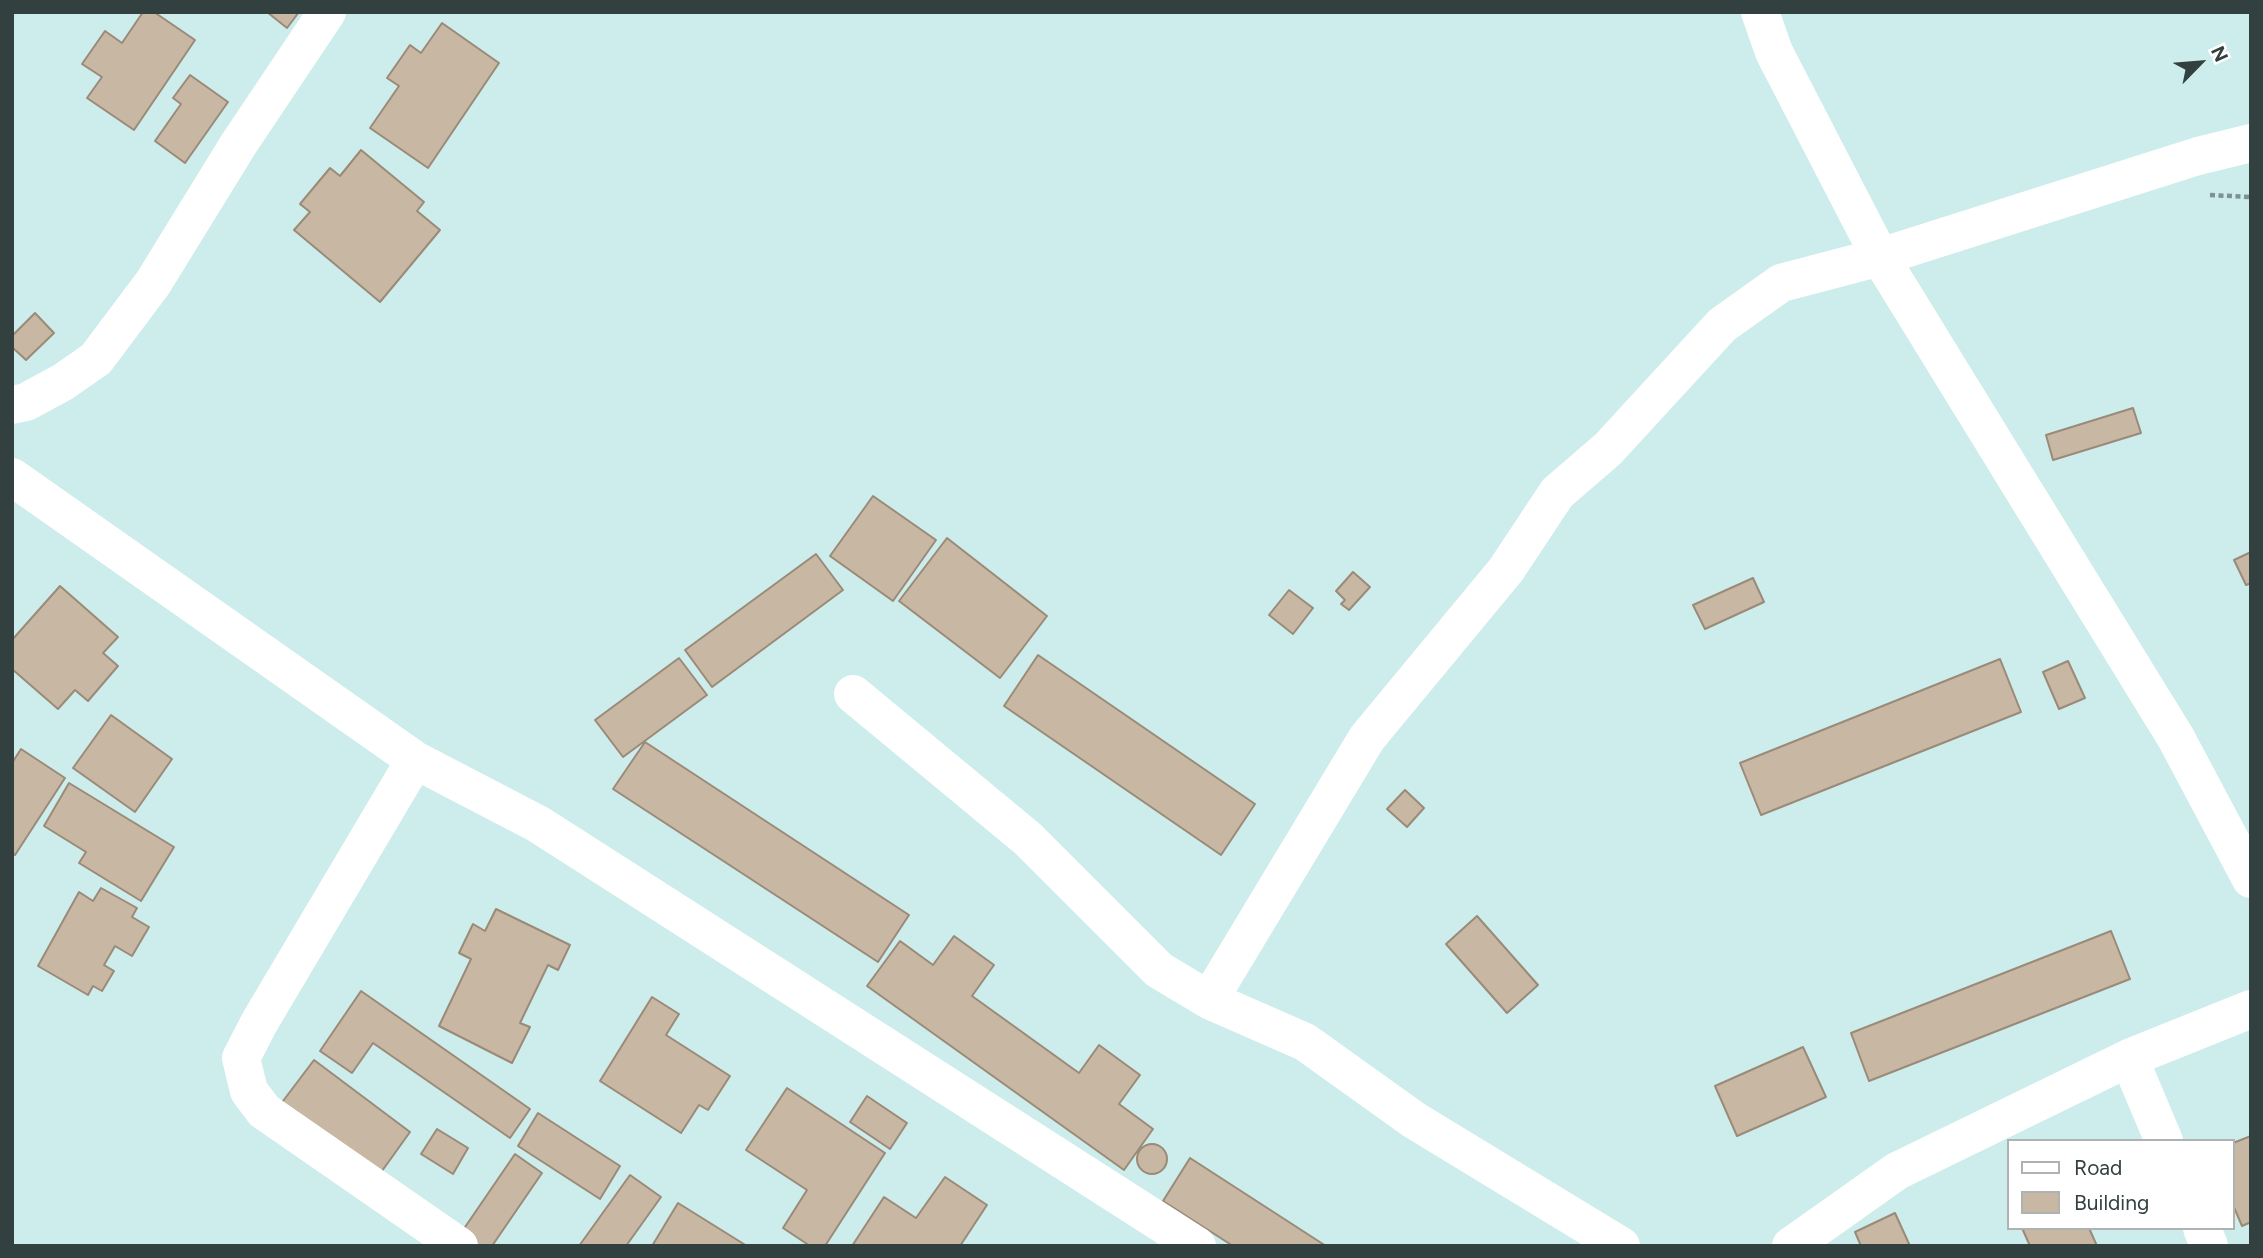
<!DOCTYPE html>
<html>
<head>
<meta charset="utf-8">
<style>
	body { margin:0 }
	#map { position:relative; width:2263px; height:1258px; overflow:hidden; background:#cdecec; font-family:Figtree,sans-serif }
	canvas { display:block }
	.frame { position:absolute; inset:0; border:14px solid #334040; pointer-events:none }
	.legend { position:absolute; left:2007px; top:1139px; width:228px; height:91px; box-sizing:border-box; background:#fff; border:2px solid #adb3b3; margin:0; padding:9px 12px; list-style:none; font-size:21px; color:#334040 }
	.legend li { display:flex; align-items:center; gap:14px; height:35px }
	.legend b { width:35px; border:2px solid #adb3b3 }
	.north { position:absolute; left:2165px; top:28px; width:70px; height:70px; -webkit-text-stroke:5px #fff; paint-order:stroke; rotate:65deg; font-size:19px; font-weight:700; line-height:28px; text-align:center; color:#334040 }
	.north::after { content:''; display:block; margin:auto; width:24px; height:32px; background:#334040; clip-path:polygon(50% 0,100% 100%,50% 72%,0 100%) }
</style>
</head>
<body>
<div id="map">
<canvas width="2263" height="1258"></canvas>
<div class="frame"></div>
<ul class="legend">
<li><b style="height:9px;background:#fff"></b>Road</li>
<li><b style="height:19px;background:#c7b7a3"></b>Building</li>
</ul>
<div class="north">N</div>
</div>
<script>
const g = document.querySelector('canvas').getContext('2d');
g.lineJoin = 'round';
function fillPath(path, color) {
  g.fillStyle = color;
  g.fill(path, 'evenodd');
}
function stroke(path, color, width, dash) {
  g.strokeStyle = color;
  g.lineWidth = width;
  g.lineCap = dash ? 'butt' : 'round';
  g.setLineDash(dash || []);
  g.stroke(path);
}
const building = new Path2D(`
	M 143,12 L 154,12 L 195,40 L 134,130 L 87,98 L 102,77 L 82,64 L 105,31 L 122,43 Z
	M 267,12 L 299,12 L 287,28 Z
	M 442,23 L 499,63 L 428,168 L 370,128 L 399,86 L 387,78 L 410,45 L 421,53 Z
	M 190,75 L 228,102 L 185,163 L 155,141 L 181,104 L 173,98 Z
	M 361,150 L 424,202 L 417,211 L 440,230 L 380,302 L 294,230 L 310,212 L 300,204 L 330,168 L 340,176 Z
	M 35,313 L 54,333 L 26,360 L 12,347 L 12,336 Z
	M 2133,408 L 2141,433 L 2053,460 L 2046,435 Z
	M 873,496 L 936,540 L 893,601 L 830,556 Z
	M 947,538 L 1047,616 L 1000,678 L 899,601 Z
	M 2251,552 L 2251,583 L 2246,585 L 2234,560 Z
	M 816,554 L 843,590 L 712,687 L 685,650 Z
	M 1353,572 L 1370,587 L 1349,610 L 1341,604 L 1345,600 L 1336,591 Z
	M 1753,578 L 1764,602 L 1705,629 L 1693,605 Z
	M 60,586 L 118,637 L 103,653 L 118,666 L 88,701 L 75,690 L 58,709 L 12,669 L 12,640 Z
	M 1289,590 L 1313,608 L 1293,634 L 1269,615 Z
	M 1038,655 L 1255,804 L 1221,855 L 1004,706 Z
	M 679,658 L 707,695 L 623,757 L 595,720 Z
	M 2000,659 L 2021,712 L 1761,815 L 1740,763 Z
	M 2068,661 L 2085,698 L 2059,709 L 2043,672 Z
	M 111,715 L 172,759 L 135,812 L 73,768 Z
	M 645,742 L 909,915 L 878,962 L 613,789 Z
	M 21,749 L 65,778 L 15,855 L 12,853 L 12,763 Z
	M 69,783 L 174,847 L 141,901 L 79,863 L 86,852 L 44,826 Z
	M 1405,790 L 1424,808 L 1407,827 L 1387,809 Z
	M 101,888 L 137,908 L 132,917 L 149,927 L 132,956 L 115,946 L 104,965 L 114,971 L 102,991 L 93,986 L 88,995 L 38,966 L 79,892 L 93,901 Z
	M 496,909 L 570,945 L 558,970 L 548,965 L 520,1023 L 530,1027 L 512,1063 L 439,1026 L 471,959 L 459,953 L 473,924 L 485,931 Z
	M 1477,916 L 1538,985 L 1507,1013 L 1446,944 Z
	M 2111,931 L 2130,979 L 1869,1081 L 1851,1033 Z
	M 954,936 L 994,965 L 972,996 L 1079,1073 L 1099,1045 L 1140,1075 L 1119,1104 L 1153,1129 L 1124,1170 L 867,986 L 900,941 L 933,965 Z
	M 361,991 L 530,1109 L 510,1138 L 373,1043 L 352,1073 L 320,1051 Z
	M 652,997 L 679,1014 L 666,1035 L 730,1076 L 708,1110 L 699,1105 L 681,1133 L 600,1081 Z
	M 1803,1047 L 1826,1097 L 1737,1136 L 1715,1086 Z
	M 314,1060 L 410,1132 L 377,1178 L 280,1105 Z
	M 787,1088 L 885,1153 L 825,1246 L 810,1246 L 783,1228 L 807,1190 L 746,1150 Z
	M 867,1096 L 907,1123 L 890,1149 L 850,1122 Z
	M 538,1113 L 620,1166 L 600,1199 L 518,1146 Z
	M 437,1129 L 468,1148 L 453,1174 L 421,1154 Z
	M 2251,1136 L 2251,1222 L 2242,1226 L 2233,1205 L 2233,1143 Z
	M1137 1159a15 15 0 1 1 30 0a15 15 0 1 1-30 0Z
	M 515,1154 L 542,1173 L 492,1246 L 479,1246 L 461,1233 Z
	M 1190,1158 L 1326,1246 L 1233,1246 L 1163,1201 Z
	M 630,1175 L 661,1197 L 626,1246 L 579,1246 Z
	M 945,1177 L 987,1205 L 960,1246 L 852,1246 L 884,1197 L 916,1218 Z
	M 678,1203 L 747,1246 L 652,1246 Z
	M 1895,1213 L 1910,1246 L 1861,1246 L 1855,1232 Z
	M 2022,1228 L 2089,1228 L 2097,1246 L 2030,1246 Z`);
const path = new Path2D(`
	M 2210,195 L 2251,197`);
const minor = new Path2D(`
	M 1760,12 L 1774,52 L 1880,257 L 2176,738 L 2251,879
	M 12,405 L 26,402 L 63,382 L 96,359 L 153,283 L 238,145 L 327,12
	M 12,477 L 415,760 L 538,824 L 1197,1246
	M 853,694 L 1028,839 L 1159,970 L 1209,1000 L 1305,1042 L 1414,1120 L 1621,1246
	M 415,760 L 259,1023 L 241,1058 L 249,1091 L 264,1111 L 459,1246
	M 1209,1000 L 1367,738 L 1506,570 L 1557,493 L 1608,449 L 1722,325 L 1781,283 L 1880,257 L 2198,156 L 2251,143
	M 2129,1058 L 2164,1141
	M 2202,1228 L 2209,1246
	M 1791,1246 L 1897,1171 L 2129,1058 L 2251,1009`);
fillPath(building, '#c7b7a3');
stroke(building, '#9a8a78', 2);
stroke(path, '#7d9393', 4.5, [5, 3.5]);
stroke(minor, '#fff', 38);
</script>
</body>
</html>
